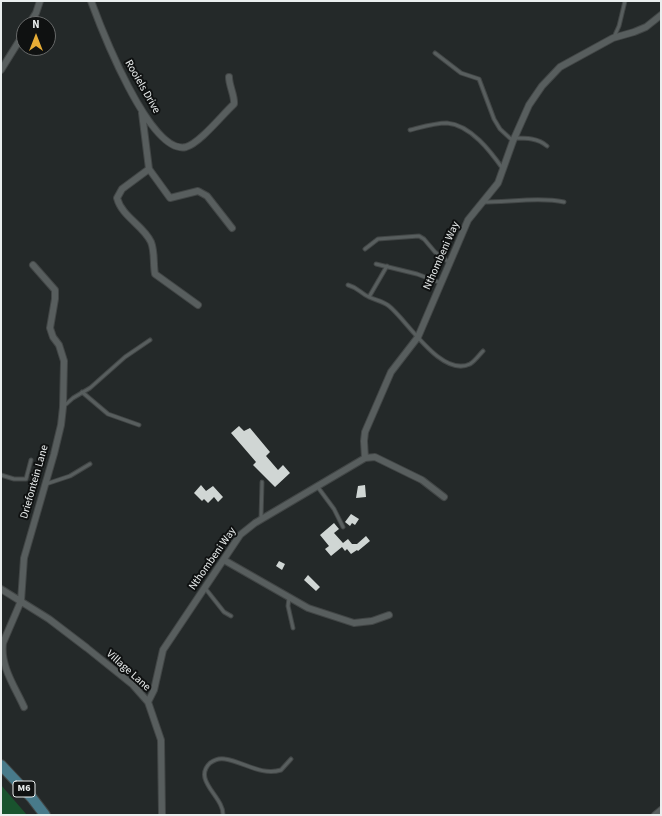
<!DOCTYPE html>
<html>
<head>
<meta charset="utf-8">
<style>
	body { margin:0 }
	#map { position:relative; width:662px; height:816px; overflow:hidden; background:#242929; font-family:"Source Sans 3",sans-serif }
	canvas { display:block }
	.frame { position:absolute; inset:0; border:2px solid #eaeeee; pointer-events:none }
	.north { position:absolute; left:16px; top:16px; width:40px; height:40px; box-sizing:border-box; background:#0f1111; border:1px solid #676969; border-radius:50%; rotate:0deg; font-size:11px; font-weight:700; line-height:16px; text-align:center; color:#eaeeee }
	.north::after { content:''; display:block; margin:auto; width:14px; height:18px; background:#e6ac36; clip-path:polygon(50% 0,100% 100%,50% 72%,0 100%) }
</style>
</head>
<body>
<div id="map">
<canvas width="662" height="816"></canvas>
<div class="frame"></div>
<div class="north">N</div>
</div>
<script>
const g = document.querySelector('canvas').getContext('2d');
g.lineJoin = 'round';
function fillPath(path, color) {
  g.fillStyle = color;
  g.fill(path, 'evenodd');
}
function stroke(path, color, width, dash) {
  g.strokeStyle = color;
  g.lineWidth = width;
  g.lineCap = dash ? 'butt' : 'round';
  g.setLineDash(dash || []);
  g.stroke(path);
}
function label(font, color, halo, rows, align = 'center') {
  g.font = font + ' "Source Sans 3",sans-serif';
  g.lineWidth = 4;
  g.setLineDash([]);
  g.textBaseline = 'middle';
  g.strokeStyle = halo;
  g.fillStyle = color;
  for (const [text, x, y, turn = 0] of rows) {
    g.save();
    g.translate(x, y);
    g.rotate((+turn || 0) * Math.PI / 180);
    g.textAlign = isNaN(turn) ? turn : align;
    if (halo) g.strokeText(text, 0, 0);
    g.fillText(text, 0, 0);
    g.restore();
  }
}
const green = new Path2D(`
	M 1,785 L 27,815 L 1,815 Z`);
const building = new Path2D(`
	M 239,426 L 244,431 L 250,428 L 270,452 L 266,456 L 278,470 L 283,465 L 290,473 L 275,487 L 253,465 L 256,462 L 231,433 Z
	M 201,485 L 206,491 L 213,486 L 223,497 L 218,502 L 214,497 L 208,503 L 204,499 L 202,501 L 194,493 Z
	M 365,485 L 366,497 L 356,498 L 358,486 Z
	M 351,514 L 359,519 L 355,525 L 352,523 L 350,526 L 345,522 Z
	M 334,523 L 339,529 L 334,533 L 343,543 L 348,539 L 352,544 L 357,544 L 366,536 L 370,541 L 358,551 L 357,550 L 351,554 L 347,549 L 345,551 L 342,547 L 331,556 L 325,549 L 329,546 L 320,535 Z
	M 279,561 L 285,564 L 282,570 L 276,566 Z
	M 308,575 L 320,587 L 316,591 L 304,580 Z`);
const lane = new Path2D(`
	M 614,37 L 619,26 L 625,1
	M 435,53 L 461,73 L 479,79 L 494,119 L 500,129 L 513,141
	M 410,130 C 422,127 435,123 447,123 C 471,125 491,152 503,169
	M 514,138 C 526,138 538,138 547,146
	M 483,202 C 509,202 540,197 564,202
	M 365,249 L 378,239 L 419,236 L 424,239 L 435,252 L 450,263
	M 376,264 L 417,274 L 441,283
	M 348,285 C 359,288 360,293 369,297 C 375,300 383,301 389,306 C 407,320 441,378 470,364 C 475,361 479,355 483,351
	M 369,297 L 387,266
	M 82,392 L 108,414 L 139,425
	M 64,406 L 73,398 L 90,388 L 125,357 L 150,340
	M 1,475 L 14,479 L 26,479 L 31,460
	M 46,484 L 70,476 L 90,464
	M 317,486 L 334,509 L 343,527
	M 261,519 L 262,482
	M 205,588 L 224,612 L 231,616
	M 289,598 L 288,606 L 293,628
	M 223,815 C 224,797 192,780 210,763 C 214,760 220,758 225,759 C 244,762 261,776 281,770 L 291,759`);
const street = new Path2D(`
	M 91,1 C 101,28 150,156 186,147 C 200,143 222,115 234,104 C 235,96 229,86 229,77
	M 29,24 L 36,13 L 40,1
	M 1,70 L 24,33
	M 142,113 L 149,169 L 122,189 L 117,198 C 122,217 143,225 151,242 C 155,252 153,264 155,274 L 198,305
	M 149,169 L 170,198 L 198,191 L 207,196 L 232,228
	M 365,458 L 375,457 L 422,480 L 444,497
	M 224,560 L 308,608 L 354,623 L 372,621 L 389,615
	M 1,589 L 49,619 L 87,648 L 133,685 L 148,702 L 161,740 L 162,815
	M 148,702 L 154,690 L 163,650 L 240,535 L 255,523 L 365,458 L 364,441 L 365,432 L 391,372 L 418,337 L 468,220 L 498,183 L 513,141 L 529,105 L 542,86 L 560,67 L 613,38 L 634,32 L 646,27 L 661,15
	M 24,707 C 15,687 0,666 3,643 L 21,601 L 24,558 L 54,454 L 61,425 L 63,407 L 64,361 L 59,345 L 53,337 L 50,328 L 55,299 L 55,290 L 33,265
	M 655,815 L 661,810`);
const primary = new Path2D(`
	M 1,765 L 32,798 L 45,815`);
const shields = [
	[24,789,22]
];
const shieldNames = [
	["M6",24,789]
];
const streetNames = [
	["Rooiels Drive",142,87,60],
	["Nthombeni Way",442,256,-66],
	["Driefontein Lane",35,482,-74],
	["Nthombeni Way",213,559,-55],
	["Village Lane",128,671,42]
];
fillPath(green, '#19532e');
fillPath(building, '#d0d6d4');
stroke(lane, '#424646', 5);
stroke(street, '#424646', 8);
stroke(primary, '#424646', 12);
stroke(lane, '#585e5e', 3);
stroke(street, '#585e5e', 6);
stroke(primary, '#487a8a', 10);
for (const [x, y, w] of shields) {
  const box = new Path2D();
  box.roundRect(x - w / 2, y - 8, w, 16, 3);
  g.fillStyle = '#0f1111';
  g.fill(box);
  stroke(box, '#eaeeee', 1);
}
label('bold 10px', '#eaeeee', null, shieldNames);
label('11px', '#eaeeee', '#0f1111', streetNames);
</script>
</body>
</html>
